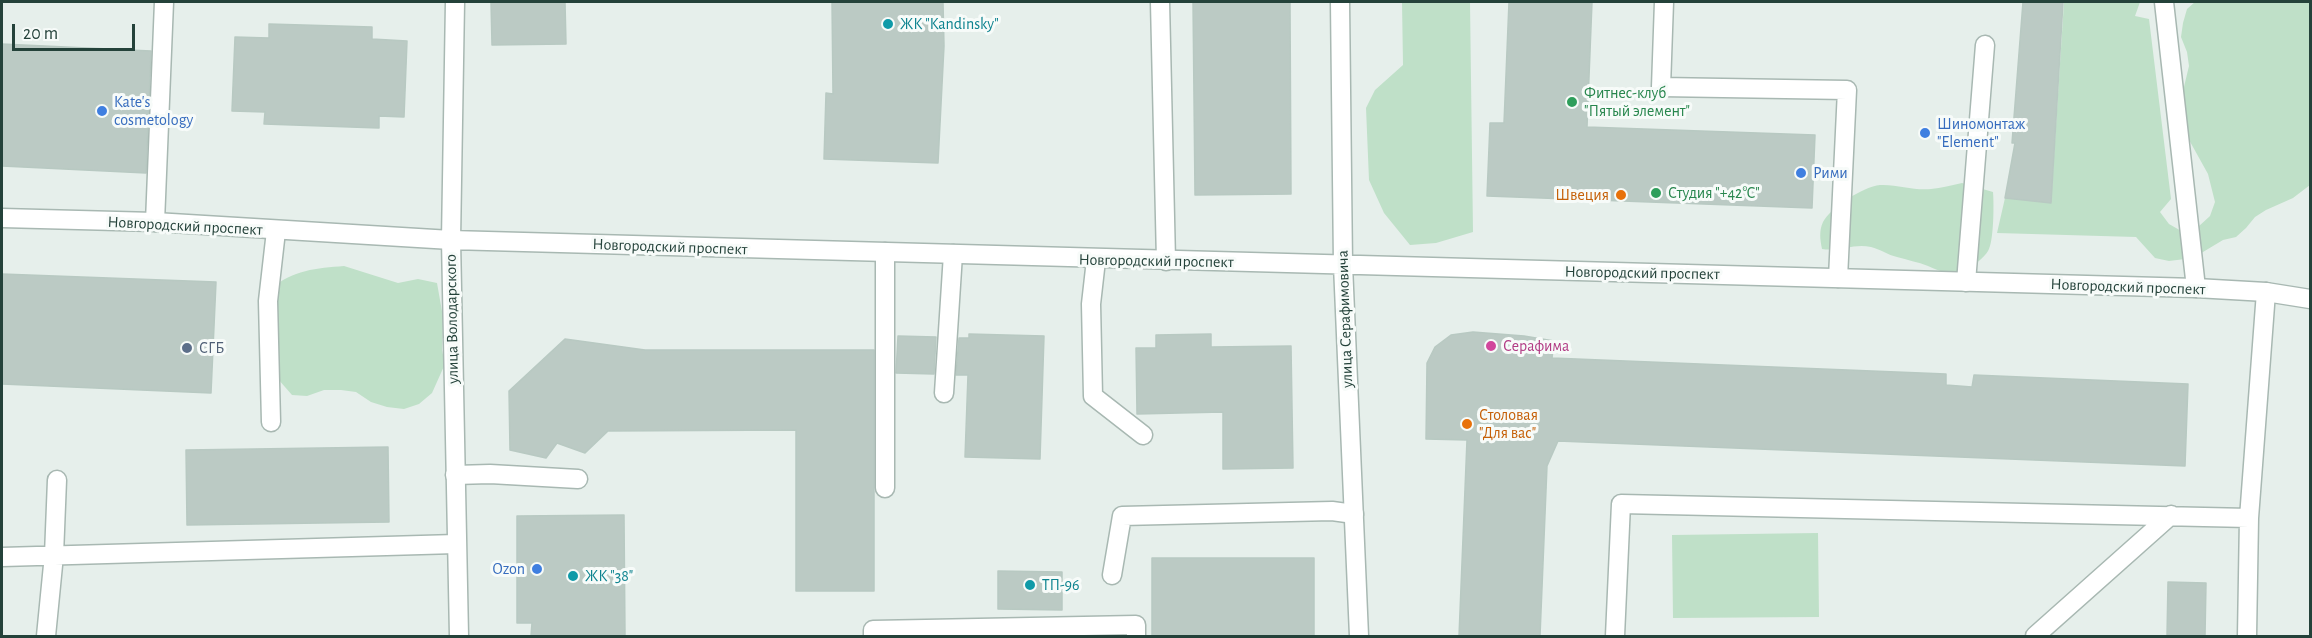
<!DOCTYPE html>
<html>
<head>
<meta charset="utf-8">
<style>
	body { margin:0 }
	#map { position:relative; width:2312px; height:638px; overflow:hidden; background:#e6efeb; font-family:"Alegreya Sans",sans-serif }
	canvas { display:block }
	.frame { position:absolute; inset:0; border:3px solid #24423a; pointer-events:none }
	.scale { position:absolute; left:12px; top:24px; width:123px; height:27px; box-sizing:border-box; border:3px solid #24423a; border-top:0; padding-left:8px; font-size:18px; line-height:21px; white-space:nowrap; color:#24423a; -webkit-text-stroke:4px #f7fbf9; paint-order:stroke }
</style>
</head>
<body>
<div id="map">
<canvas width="2312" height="638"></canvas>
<div class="frame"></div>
<div class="scale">20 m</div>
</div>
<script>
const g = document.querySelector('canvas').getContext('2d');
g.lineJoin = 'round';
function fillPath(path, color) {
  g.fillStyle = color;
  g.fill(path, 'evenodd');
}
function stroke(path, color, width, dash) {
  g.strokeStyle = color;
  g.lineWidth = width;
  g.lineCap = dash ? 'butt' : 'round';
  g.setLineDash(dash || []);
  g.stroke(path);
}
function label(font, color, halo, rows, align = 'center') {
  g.font = font + ' "Alegreya Sans",sans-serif';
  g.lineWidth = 6;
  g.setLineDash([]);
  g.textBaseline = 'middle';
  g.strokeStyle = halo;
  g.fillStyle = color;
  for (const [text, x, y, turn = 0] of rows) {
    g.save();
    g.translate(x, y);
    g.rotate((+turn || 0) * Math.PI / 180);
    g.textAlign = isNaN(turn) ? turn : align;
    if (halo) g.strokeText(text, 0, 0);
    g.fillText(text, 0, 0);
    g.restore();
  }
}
const green = new Path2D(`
	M 1402,2 L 1470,2 L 1473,232 L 1436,243 L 1410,245 L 1384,213 L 1369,180 L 1366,108 L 1375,90 L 1403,65 Z
	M 2064,2 L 2140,2 L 2135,16 L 2149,19 L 2171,199 L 2160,212 L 2169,224 L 2183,232 L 2198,227 L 2210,216 L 2215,202 L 2208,174 L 2188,138 L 2182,95 L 2189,66 L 2187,52 L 2181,37 L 2183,23 L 2187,9 L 2195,2 L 2309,2 L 2310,26 L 2310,185 L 2293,198 L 2266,210 L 2255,217 L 2246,228 L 2236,237 L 2223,240 L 2198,255 L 2185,259 L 2169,261 L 2155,258 L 2136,237 L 1997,233 L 2005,198 L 2051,203 Z
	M 1962,183 L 1993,192 C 1994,203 1994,242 1988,251 C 1980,264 1960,274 1945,272 C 1939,271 1933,268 1928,266 C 1918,262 1907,260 1897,257 C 1888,255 1880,249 1871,247 C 1854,243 1839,252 1822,249 C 1820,239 1819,231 1823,222 C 1831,207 1863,187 1880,185 C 1897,184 1914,191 1931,189 C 1941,188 1952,185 1962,183 Z
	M 344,266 L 398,283 L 418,279 L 437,283 L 443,317 L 442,350 L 445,364 L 432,393 L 419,404 L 404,409 L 387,407 L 371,402 L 356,392 L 341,390 L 324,390 L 307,396 L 292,395 L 271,371 L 271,289 C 292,270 317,268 344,266 Z
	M 1818,533 L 1819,617 L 1673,618 L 1672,535 Z`);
const building = new Path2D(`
	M 491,2 L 565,2 L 566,44 L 492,45 Z
	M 832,2 L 943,2 L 944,46 L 938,163 L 824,159 L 826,93 L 833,94 Z
	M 1193,2 L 1290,2 L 1291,194 L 1195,195 Z
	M 1509,2 L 1592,2 L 1587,127 L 1815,135 L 1812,208 L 1487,196 L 1490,123 L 1504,123 Z
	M 2023,2 L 2063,2 L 2051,203 L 2005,198 L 2015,143 L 2012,143 Z
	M 269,24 L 372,27 L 372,39 L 407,41 L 404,117 L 379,116 L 379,128 L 264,124 L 265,112 L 232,111 L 235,37 L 269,38 Z
	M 2,44 L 151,51 L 146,173 L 2,166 Z
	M 2,274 L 216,282 L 211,393 L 2,384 Z
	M 1473,332 L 1524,336 L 1554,341 L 1552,358 L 1946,374 L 1946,385 L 1972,387 L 1974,375 L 2188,384 L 2185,466 L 1558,441 L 1547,466 L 1540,636 L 1459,636 L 1467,440 L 1426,439 L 1427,363 L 1435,347 L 1451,335 Z
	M 969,334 L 1044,336 L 1040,459 L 965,457 L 968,375 L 956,375 L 959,338 L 969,338 Z
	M 1211,334 L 1211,347 L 1291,346 L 1293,468 L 1223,469 L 1223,412 L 1137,414 L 1136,348 L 1156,348 L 1156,335 Z
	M 898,336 L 936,337 L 934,374 L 896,373 Z
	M 565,339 L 645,350 L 874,350 L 874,591 L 796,591 L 796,430 L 608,431 L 585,453 L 557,443 L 546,458 L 510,450 L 509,391 Z
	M 388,447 L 389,522 L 187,525 L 186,450 Z
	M 624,515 L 625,636 L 531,636 L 532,623 L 517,623 L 517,516 Z
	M 1152,558 L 1314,558 L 1314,636 L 1152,636 Z
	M 998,571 L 1062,572 L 1062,610 L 998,609 Z
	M 2168,582 L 2206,583 L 2205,636 L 2167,636 Z`);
const lane = new Path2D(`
	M 1160,2 L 1166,261
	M 1664,2 L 1661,87 L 1847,90 L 1838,278
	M 2164,2 L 2196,288
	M 155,222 L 164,2
	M 885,252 L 885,488
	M 1096,260 L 1091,304 L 1093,396 L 1143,435
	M 1966,282 L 1985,45
	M 944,393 L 953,254
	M 271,422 L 268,301 L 276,231
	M 455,475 L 490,474 L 578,479
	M 2,557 L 456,544
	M 1112,575 L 1122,516 L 1332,511 L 1354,514
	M 46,636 L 54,555 L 57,480
	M 873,636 L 873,630 L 1136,625 L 1136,636
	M 1615,636 L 1621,504 L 2249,518
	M 2035,636 L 2171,515
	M 2247,636 L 2249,518 L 2266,292`);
const street = new Path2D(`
	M 455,2 L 451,240 L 459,636
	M 1340,2 L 1343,265 L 1359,636
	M 2,218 L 155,222 L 451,240 L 2196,288 L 2266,292 L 2310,299`);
const markers = [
	[888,24,6,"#0f9aa8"],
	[1572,102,6,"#2e9e5b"],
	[102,111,6,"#3f7fe0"],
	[1925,133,6,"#3f7fe0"],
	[1801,173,6,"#3f7fe0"],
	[1656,193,6,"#2e9e5b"],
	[1621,195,6,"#e8710a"],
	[1491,346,6,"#d1479c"],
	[187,348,6,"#5c6f8a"],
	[1467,424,6,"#e8710a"],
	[537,569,6,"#3f7fe0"],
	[573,576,6,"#0f9aa8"],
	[1030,585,6,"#0f9aa8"]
];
const cultureNames = [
	["ЖК \"Kandinsky\"",900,24],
	["ЖК \"38\"",585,576],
	["ТП-96",1042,585]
];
const leisureNames = [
	["Фитнес-клуб",1584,93],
	["\"Пятый элемент\"",1584,111],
	["Студия \"+42°C\"",1668,193]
];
const shopNames = [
	["Kate's",114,102],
	["cosmetology",114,120],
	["Шиномонтаж",1937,124],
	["\"Element\"",1937,142],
	["Рими",1813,173],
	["Ozon",525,569,"right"]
];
const foodNames = [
	["Швеция",1609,195],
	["Столовая",1479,415,"left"],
	["\"Для вас\"",1479,433,"left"]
];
const streetNames = [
	["Новгородский проспект",185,226,3],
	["Новгородский проспект",670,247,2],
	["Новгородский проспект",1156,261,1],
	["Новгородский проспект",1642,273,1],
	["Новгородский проспект",2128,287,2],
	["улица Володарского",452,319,-91],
	["улица Серафимовича",1345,319,-92]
];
const hotelNames = [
	["Серафима",1503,346]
];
const serviceNames = [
	["СГБ",199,348]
];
fillPath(green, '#bfe0c8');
fillPath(building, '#bbcac4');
stroke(building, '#b8c9c2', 1.5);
stroke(lane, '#a8b8b2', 21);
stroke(street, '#a8b8b2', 21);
stroke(lane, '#fff', 18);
stroke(street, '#fff', 18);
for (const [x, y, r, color] of markers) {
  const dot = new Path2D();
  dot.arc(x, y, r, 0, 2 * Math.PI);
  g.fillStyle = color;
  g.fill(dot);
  stroke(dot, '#f7fbf9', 2);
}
label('16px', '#0d838f', '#f7fbf9', cultureNames, 'left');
label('16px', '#27864d', '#f7fbf9', leisureNames, 'left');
label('16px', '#366cbe', '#f7fbf9', shopNames, 'left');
label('16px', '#c56008', '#f7fbf9', foodNames, 'right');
label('16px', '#24423a', '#f7fbf9', streetNames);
label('16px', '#b23c85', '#f7fbf9', hotelNames, 'left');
label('16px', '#4e5e75', '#f7fbf9', serviceNames, 'left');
</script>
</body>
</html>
